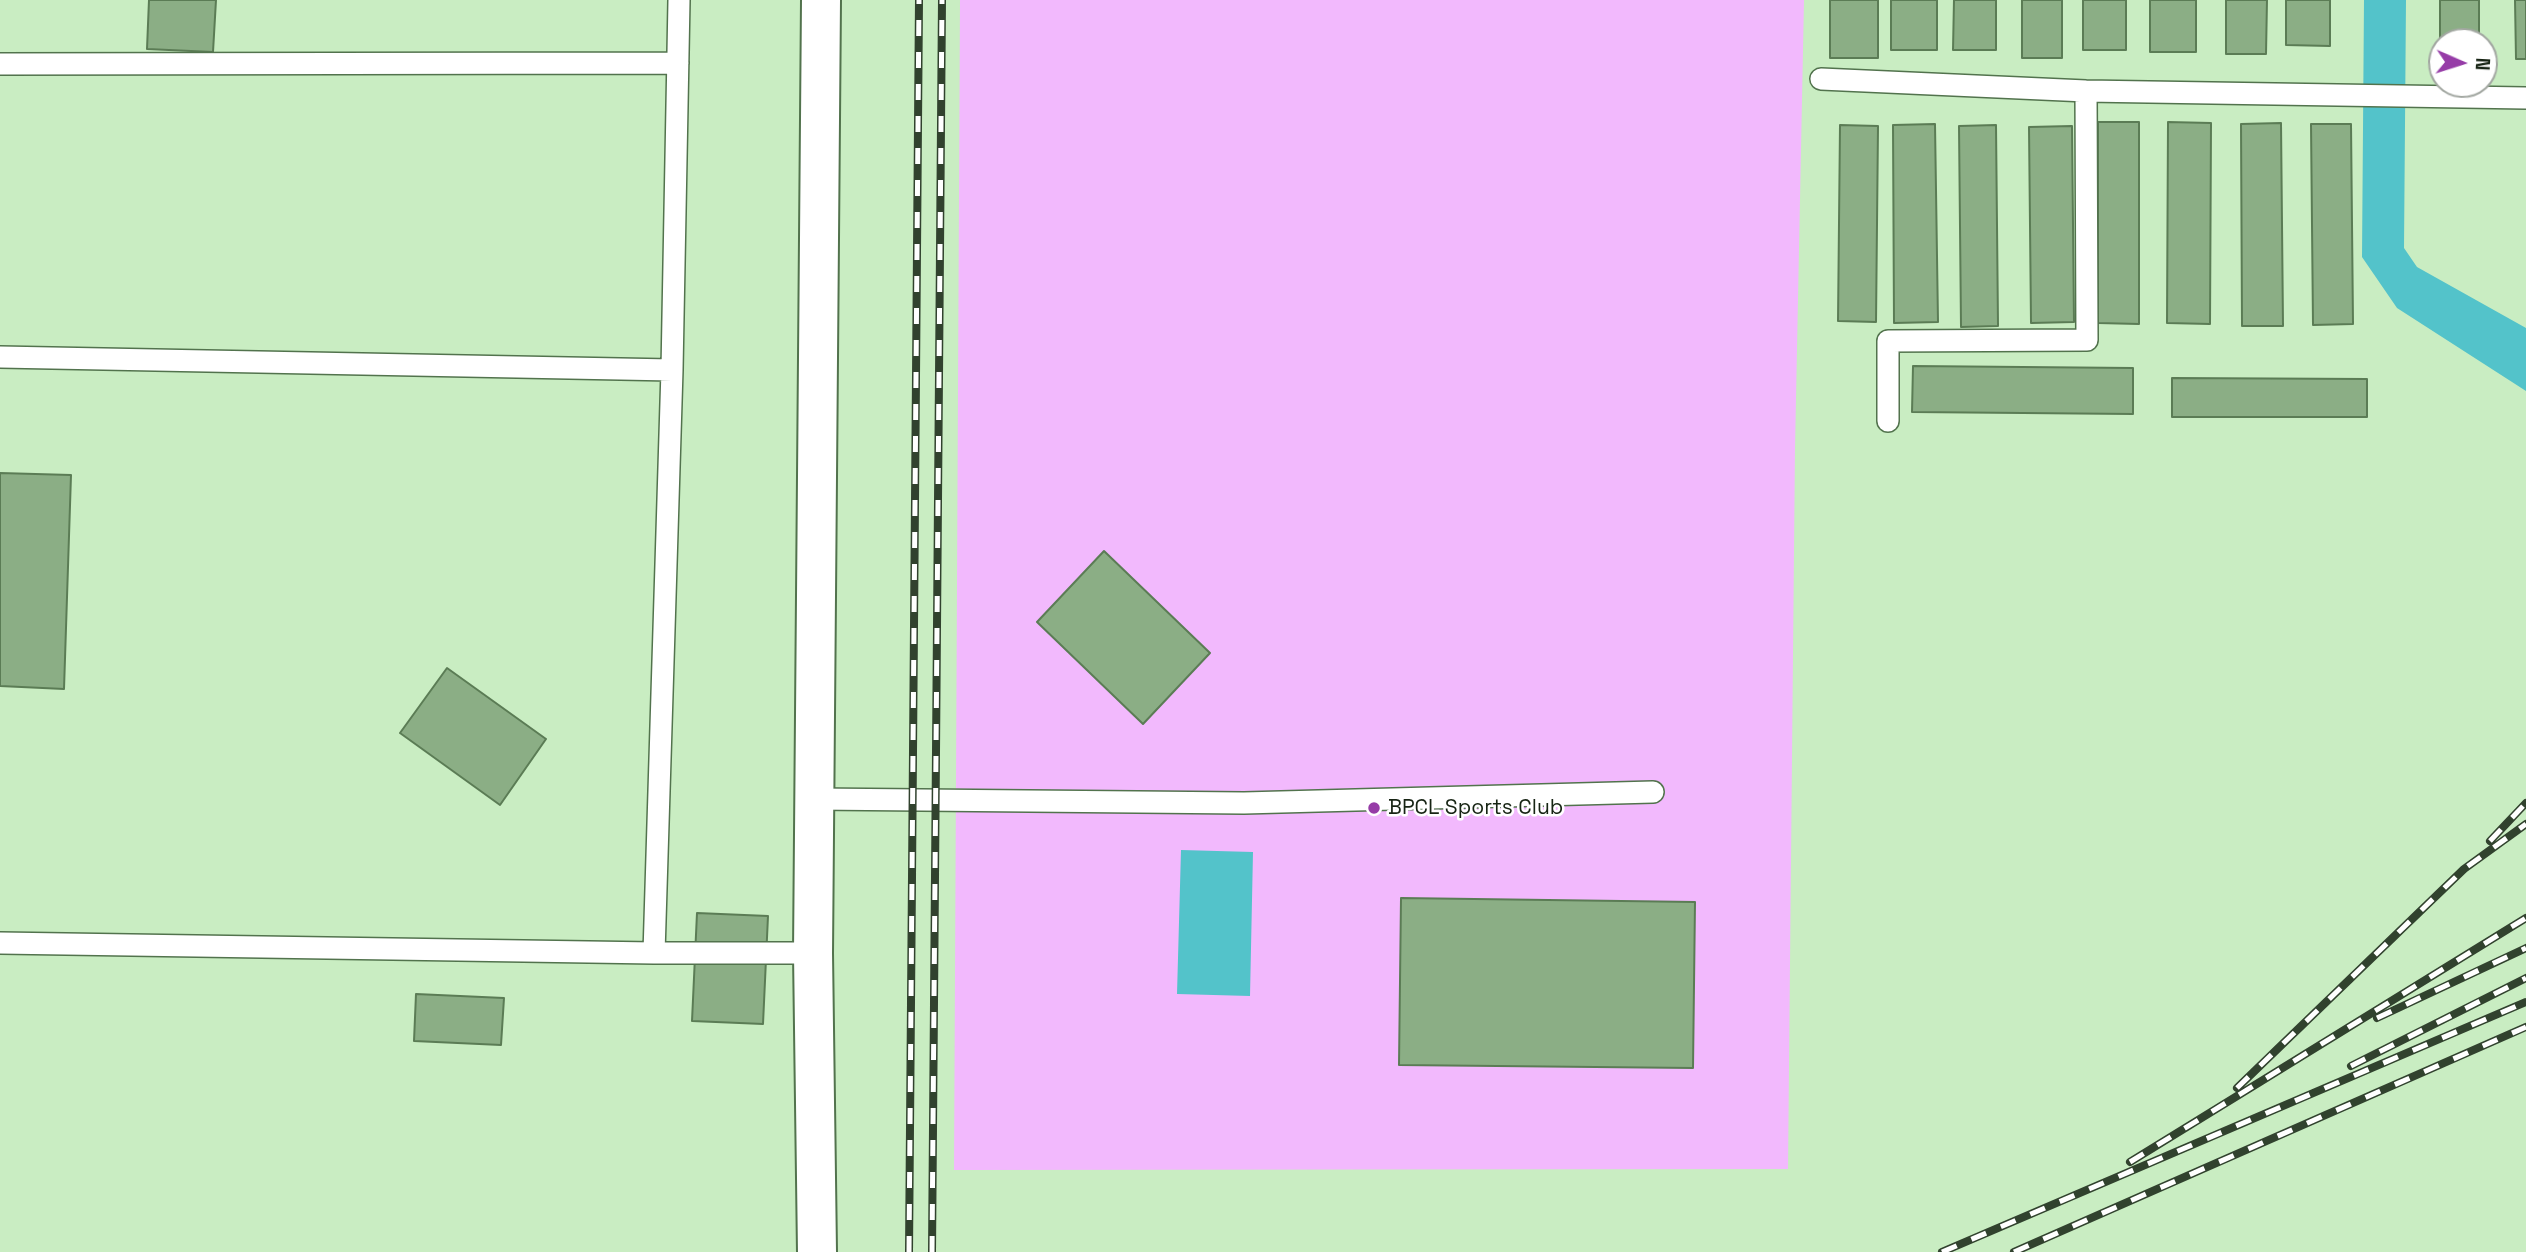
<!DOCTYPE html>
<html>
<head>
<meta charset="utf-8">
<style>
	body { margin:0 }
	#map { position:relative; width:2526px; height:1252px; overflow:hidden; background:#c9edc2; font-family:"Space Grotesk",sans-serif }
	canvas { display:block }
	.north { position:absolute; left:2428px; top:28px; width:70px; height:70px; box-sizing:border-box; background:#fff; border:2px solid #a2a7a1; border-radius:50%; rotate:93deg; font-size:19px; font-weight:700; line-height:28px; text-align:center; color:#172414 }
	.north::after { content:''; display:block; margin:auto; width:24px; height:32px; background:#963ca7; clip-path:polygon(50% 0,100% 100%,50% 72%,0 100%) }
</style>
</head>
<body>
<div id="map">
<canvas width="2526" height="1252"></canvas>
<div class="north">N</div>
</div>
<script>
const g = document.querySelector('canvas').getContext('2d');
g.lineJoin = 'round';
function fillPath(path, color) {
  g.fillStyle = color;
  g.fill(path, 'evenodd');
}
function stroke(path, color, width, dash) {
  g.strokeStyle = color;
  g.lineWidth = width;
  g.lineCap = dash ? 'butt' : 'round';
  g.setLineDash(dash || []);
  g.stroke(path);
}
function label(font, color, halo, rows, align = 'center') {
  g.font = font + ' "Space Grotesk",sans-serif';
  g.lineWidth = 5;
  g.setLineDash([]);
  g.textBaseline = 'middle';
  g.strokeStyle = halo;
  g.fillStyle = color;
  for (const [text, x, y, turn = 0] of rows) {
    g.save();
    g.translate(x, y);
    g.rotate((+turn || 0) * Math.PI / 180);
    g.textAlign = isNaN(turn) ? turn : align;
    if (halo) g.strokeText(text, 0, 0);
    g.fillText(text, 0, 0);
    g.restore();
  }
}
const green = new Path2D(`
	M 960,0 L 1804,0 L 1795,448 L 1788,1169 L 954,1170 Z`);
const water = new Path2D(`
	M 2364,0 L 2406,0 L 2404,248 L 2417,267 L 2526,328 L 2526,391 L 2397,308 L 2362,257 Z
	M 1181,850 L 1253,852 L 1250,996 L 1177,994 Z`);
const building = new Path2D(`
	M 149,0 L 216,0 L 213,52 L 147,49 Z
	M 1830,0 L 1878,0 L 1878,58 L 1830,58 Z
	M 1891,0 L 1937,0 L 1937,50 L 1891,50 Z
	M 1954,0 L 1996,0 L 1996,50 L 1953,50 Z
	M 2022,0 L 2062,0 L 2062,58 L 2022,58 Z
	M 2083,0 L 2126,0 L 2126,50 L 2083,50 Z
	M 2150,0 L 2196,0 L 2196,52 L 2150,52 Z
	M 2226,0 L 2267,0 L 2266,54 L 2226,54 Z
	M 2286,0 L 2330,0 L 2330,46 L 2286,45 Z
	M 2440,0 L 2479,0 L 2479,42 L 2442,42 L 2440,54 Z
	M 2515,0 L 2526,0 L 2526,59 L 2516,59 Z
	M 2098,122 L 2139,122 L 2139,324 L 2098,323 Z
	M 2168,122 L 2211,123 L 2210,324 L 2167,323 Z
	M 2281,123 L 2283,326 L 2242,326 L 2241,124 Z
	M 1935,124 L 1938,322 L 1894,323 L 1893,125 Z
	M 2311,124 L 2351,124 L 2353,324 L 2313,325 Z
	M 1840,125 L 1878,126 L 1876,322 L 1838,321 Z
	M 1996,125 L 1998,326 L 1961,327 L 1959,126 Z
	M 2072,126 L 2074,322 L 2031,323 L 2029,127 Z
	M 1913,366 L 2133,368 L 2133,414 L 1912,412 Z
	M 2172,378 L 2367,379 L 2367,417 L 2172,417 Z
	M 0,473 L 71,475 L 64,689 L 0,686 Z
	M 1104,551 L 1210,653 L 1143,724 L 1037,622 Z
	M 447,668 L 546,739 L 500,805 L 400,733 Z
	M 1401,898 L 1695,902 L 1693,1068 L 1399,1065 Z
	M 697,913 L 768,916 L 763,1024 L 692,1021 Z
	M 416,994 L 504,998 L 501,1045 L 414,1041 Z`);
const service = new Path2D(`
	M 0,64 L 678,63
	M 1821,79 L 2086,91 L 2526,98
	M 0,357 L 672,370
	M 1888,421 L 1888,341 L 2087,340 L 2086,91
	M 814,799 L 1244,803 L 1653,792
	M 0,943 L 654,953 L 813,953
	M 654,953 L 672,370 L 679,0`);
const secondary = new Path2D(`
	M 817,1252 L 813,953 L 821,0`);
const rail = new Path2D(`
	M 2490,841 L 2526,803
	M 2377,1018 L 2526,948
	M 2351,1066 L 2526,978
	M 2237,1088 L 2464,869 L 2526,824
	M 2130,1162 L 2526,918
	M 909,1252 L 919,0
	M 932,1252 L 942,0
	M 1942,1252 L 2526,1002
	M 2014,1252 L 2526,1027`);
const markers = [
	[1374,808,7,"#963ca7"]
];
const poiNames = [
	["BPCL Sports Club",1388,808]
];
fillPath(green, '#f2b9fd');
fillPath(water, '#53c3ca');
fillPath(building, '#8bae85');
stroke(building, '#5b7c55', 2);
stroke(service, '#52734d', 24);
stroke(secondary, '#52734d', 42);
stroke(service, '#fff', 21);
stroke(secondary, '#fff', 38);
stroke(rail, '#31422e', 8);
stroke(rail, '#fff', 5, [16]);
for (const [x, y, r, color] of markers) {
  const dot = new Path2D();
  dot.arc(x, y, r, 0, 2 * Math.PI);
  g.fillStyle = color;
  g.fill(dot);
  stroke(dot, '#fff', 2.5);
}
label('21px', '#172414', '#fff', poiNames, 'left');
</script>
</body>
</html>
